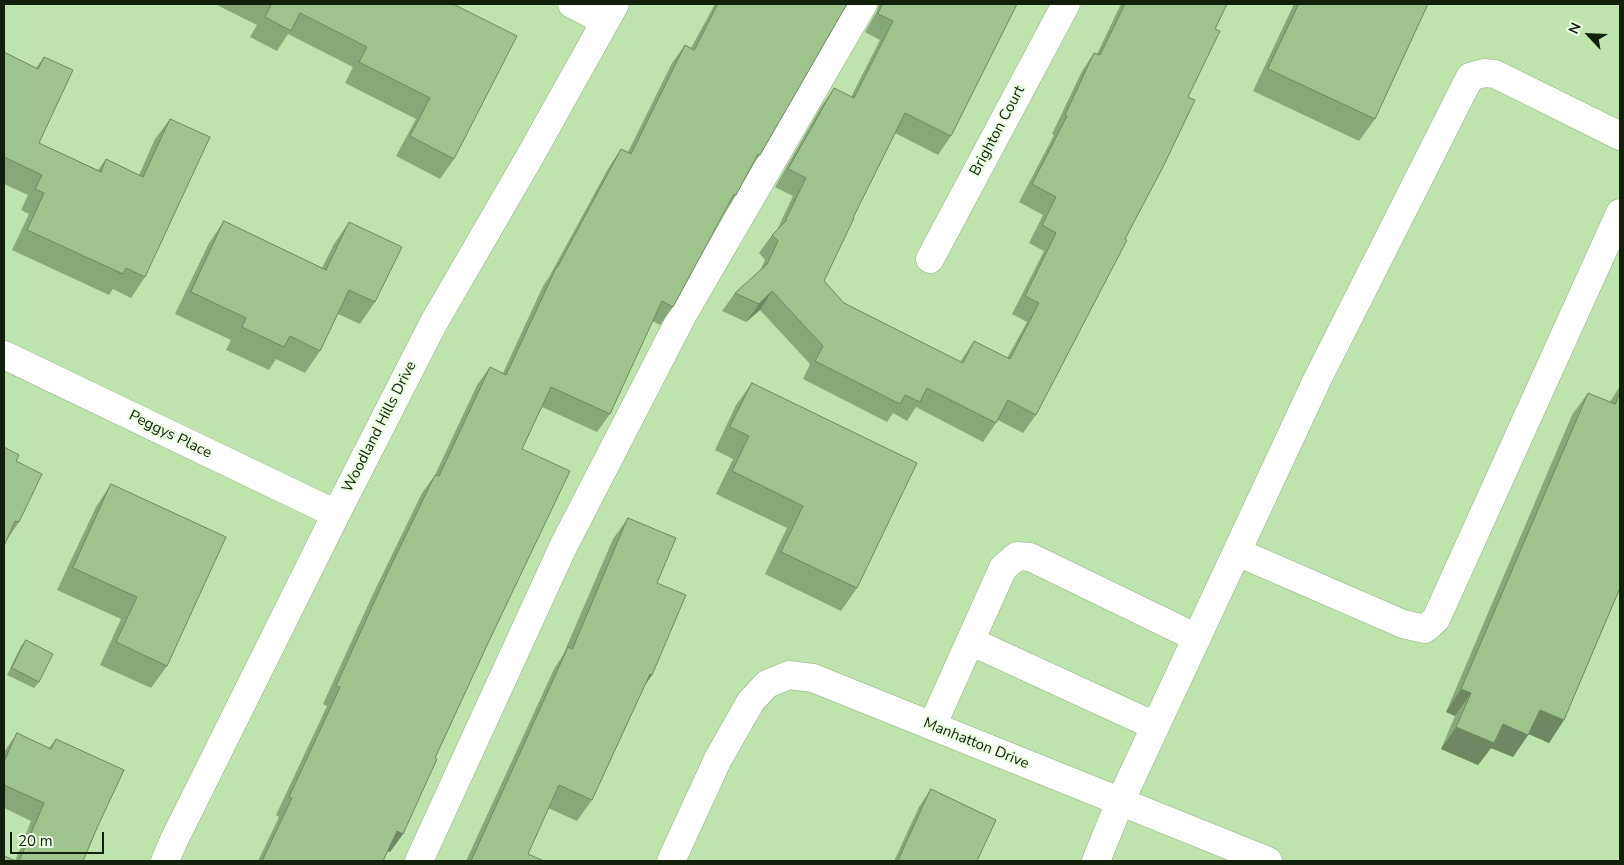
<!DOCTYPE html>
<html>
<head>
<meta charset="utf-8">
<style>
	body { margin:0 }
	#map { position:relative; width:1624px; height:865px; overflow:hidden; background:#bee3ac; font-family:"Nunito Sans",sans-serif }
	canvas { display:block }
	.frame { position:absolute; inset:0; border:5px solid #121f0b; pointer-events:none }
	.north { position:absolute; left:1564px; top:10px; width:50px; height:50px; -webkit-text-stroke:4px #ebfee2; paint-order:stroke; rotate:295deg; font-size:14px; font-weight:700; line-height:20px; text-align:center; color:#121f0b }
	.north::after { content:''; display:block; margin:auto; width:18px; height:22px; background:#121f0b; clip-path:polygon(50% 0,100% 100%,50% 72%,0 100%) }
	.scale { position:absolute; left:10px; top:832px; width:94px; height:22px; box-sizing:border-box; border:2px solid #121f0b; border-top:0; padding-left:6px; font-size:15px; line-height:18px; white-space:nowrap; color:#121f0b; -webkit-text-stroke:4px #ebfee2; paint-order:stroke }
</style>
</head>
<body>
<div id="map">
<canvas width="1624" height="865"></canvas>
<div class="frame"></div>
<div class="north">N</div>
<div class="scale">20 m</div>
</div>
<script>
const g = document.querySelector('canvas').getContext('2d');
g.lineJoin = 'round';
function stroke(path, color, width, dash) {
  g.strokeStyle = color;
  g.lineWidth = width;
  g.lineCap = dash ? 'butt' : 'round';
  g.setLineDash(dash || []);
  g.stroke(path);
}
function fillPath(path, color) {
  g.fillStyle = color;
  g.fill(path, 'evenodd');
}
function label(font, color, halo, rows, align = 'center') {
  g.font = font + ' "Nunito Sans",sans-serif';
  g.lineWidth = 4.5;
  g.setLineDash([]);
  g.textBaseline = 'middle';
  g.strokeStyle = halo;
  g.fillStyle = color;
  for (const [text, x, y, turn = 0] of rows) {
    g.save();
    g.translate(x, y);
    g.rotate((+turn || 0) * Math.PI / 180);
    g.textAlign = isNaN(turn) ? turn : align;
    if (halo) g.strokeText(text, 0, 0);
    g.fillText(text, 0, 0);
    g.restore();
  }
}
const minor = new Path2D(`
	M 572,4 L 605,21
	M 930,259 L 1066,4
	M 4,355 L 336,514
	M 1237,552 L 1403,624 L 1425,629 L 1436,619 L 1620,213
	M 970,641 L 1155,726
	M 932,726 L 1003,568 L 1017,556 L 1030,557 L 1197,638
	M 165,861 L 174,840 L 336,514 L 433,324 L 529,158 L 615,4
	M 419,861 L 563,547 L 682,316 L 863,4
	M 671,861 L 718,759 L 751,701 L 767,684 L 789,675 L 813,678 L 1268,861
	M 1096,861 L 1120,802 L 1318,378 L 1470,77 L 1484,73 L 1495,74 L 1620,136`);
const wall = new Path2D(`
	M 215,4 L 453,4 L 454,159 L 440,179 L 396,156 L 416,119 L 345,83 L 353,67 L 288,34 L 277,51 L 250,37 L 257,25 Z
	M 715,4 L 847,4 L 760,155 L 752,165 L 736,195 L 723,214 L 673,307 L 660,325 L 652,321 L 610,414 L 597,432 L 542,407 L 522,449 L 489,641 L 435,758 L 403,834 L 390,852 L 388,851 L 383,861 L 258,861 L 279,817 L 276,815 L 327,706 L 323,704 L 373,594 L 422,493 L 435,475 L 477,385 L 490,367 L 503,373 L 543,286 L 549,277 L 609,167 L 621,149 L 628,152 L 672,63 L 685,45 L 691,48 Z
	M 879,4 L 1017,4 L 951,136 L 938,155 L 895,133 L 853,218 L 824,281 L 844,303 L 960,362 L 974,341 L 1007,358 L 1027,322 L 1012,314 L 1044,251 L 1029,243 L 1043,215 L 1019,202 L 1054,135 L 1052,134 L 1082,71 L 1094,53 L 1097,54 L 1121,4 L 1227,4 L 1215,29 L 1188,97 L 1125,239 L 1036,415 L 1023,433 L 998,420 L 983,442 L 916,407 L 907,421 L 893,413 L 887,422 L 803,379 L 810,364 L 760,310 L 746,322 L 722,311 L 735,293 L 760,271 L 765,260 L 759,253 L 772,235 L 777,230 L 793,196 L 775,187 L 821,107 L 834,88 L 851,97 L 880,40 L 865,32 L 877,11 Z
	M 1294,4 L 1428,4 L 1375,119 L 1359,141 L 1253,91 Z
	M 4,52 L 36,68 L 44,57 L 39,143 L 98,170 L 106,159 L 139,175 L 155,139 L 170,119 L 145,277 L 131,298 L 113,289 L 109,295 L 12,250 L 29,214 L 21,210 L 28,195 L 4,184 Z
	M 224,221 L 322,268 L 334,244 L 349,222 L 375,302 L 360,324 L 338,314 L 320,351 L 305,373 L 276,359 L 269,370 L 226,350 L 231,340 L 175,314 L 209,243 Z
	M 752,383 L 857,588 L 841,611 L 765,574 L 787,528 L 716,494 L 733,459 L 715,450 L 736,405 Z
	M 1620,386 L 1620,588 L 1564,720 L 1549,743 L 1529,734 L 1513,757 L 1491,748 L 1478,765 L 1441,749 L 1455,716 L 1446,712 L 1572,415 L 1588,393 L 1610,402 Z
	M 16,461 L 19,522 L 7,540 L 6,540 Z
	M 111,484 L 167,666 L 151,688 L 100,665 L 121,619 L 57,590 L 96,507 Z
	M 628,518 L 657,583 L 652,675 L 645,685 L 592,800 L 577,821 L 548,808 L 528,854 L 544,861 L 466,861 L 554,669 L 563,655 L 613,539 Z
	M 26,640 L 39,682 L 34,688 L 7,675 L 21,646 Z
	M 17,733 L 49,748 L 56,739 L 97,828 L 83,861 L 4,861 L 15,861 L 31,821 L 4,808 L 4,752 Z
	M 931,789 L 977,861 L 894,861 L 919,807 Z`);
const shadedWall = new Path2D(`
	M 772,291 L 760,310 L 746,322 L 759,304 Z
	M 650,674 L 652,675 L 637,696 Z
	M 1461,689 L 1471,693 L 1455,716 L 1446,712 Z
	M 1540,710 L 1564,720 L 1549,743 L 1524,732 Z
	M 1503,724 L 1528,735 L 1513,757 L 1491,748 L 1478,765 L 1441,749 L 1456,727 Z
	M 397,831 L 403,834 L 390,852 L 384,850 Z`);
const building = new Path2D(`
	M 269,4 L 453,4 L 517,36 L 454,159 L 410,136 L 430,98 L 359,62 L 367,47 L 300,13 L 291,31 L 265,17 L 271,5 Z
	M 718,4 L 847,4 L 760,155 L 758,154 L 736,195 L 734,194 L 673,307 L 662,301 L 610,414 L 551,387 L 522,449 L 570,471 L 489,641 L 435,758 L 437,759 L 403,834 L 397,831 L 383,861 L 262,861 L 292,798 L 289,797 L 340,687 L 336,686 L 386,576 L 435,475 L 439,476 L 490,367 L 506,375 L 556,268 L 557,268 L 621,149 L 631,154 L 685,45 L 694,50 Z
	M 883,4 L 1017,4 L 951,136 L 905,113 L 853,218 L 854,218 L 824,281 L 844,303 L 963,363 L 974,341 L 1010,359 L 1039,303 L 1025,296 L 1056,233 L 1042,225 L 1056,197 L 1032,184 L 1067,116 L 1065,115 L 1094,53 L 1100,55 L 1125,4 L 1227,4 L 1215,29 L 1220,31 L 1188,97 L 1195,100 L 1163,167 L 1125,239 L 1127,240 L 1036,415 L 1008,400 L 996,423 L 927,388 L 920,402 L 905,395 L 900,404 L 815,361 L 823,346 L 772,291 L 759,304 L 735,293 L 767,264 L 778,241 L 772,235 L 787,220 L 786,219 L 806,178 L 788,169 L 834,88 L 854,98 L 893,21 L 878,14 Z
	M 1299,4 L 1428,4 L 1375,119 L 1268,69 Z
	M 4,52 L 38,69 L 44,57 L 73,70 L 39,143 L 101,172 L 106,159 L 143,177 L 170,119 L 210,137 L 145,277 L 126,268 L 123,274 L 27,230 L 44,193 L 35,189 L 42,175 L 4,157 Z
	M 224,221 L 326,270 L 349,222 L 402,247 L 375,302 L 349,290 L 320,351 L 290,336 L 284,347 L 242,327 L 246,318 L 191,292 Z
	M 752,383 L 917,463 L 857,588 L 781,552 L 803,506 L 732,471 L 749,436 L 730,427 Z
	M 1620,392 L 1620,588 L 1564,720 L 1540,710 L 1528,735 L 1503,724 L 1494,743 L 1456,727 L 1471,693 L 1461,689 L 1588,393 L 1615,404 Z
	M 4,447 L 19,455 L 16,461 L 42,474 L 19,522 L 15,521 L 4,546 Z
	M 111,484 L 226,537 L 167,666 L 116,642 L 137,597 L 73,568 Z
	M 628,518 L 676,538 L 657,583 L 686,595 L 652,675 L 650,674 L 592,800 L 559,785 L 528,854 L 544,861 L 471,861 L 568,647 L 572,649 Z
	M 26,640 L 53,654 L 39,682 L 12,668 Z
	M 17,733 L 51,749 L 56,739 L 124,770 L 97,828 L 83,861 L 19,861 L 44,803 L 4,785 L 4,762 Z
	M 931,789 L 996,820 L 977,861 L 898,861 Z
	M 4,856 L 16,861 L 4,861 Z`);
const streetNames = [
	["Brighton Court",998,131,-62],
	["Woodland Hills Drive",380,427,-63],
	["Peggys Place",170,435,26],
	["Manhatton Drive",976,744,22]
];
stroke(minor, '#8eb17c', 29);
stroke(minor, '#fff', 28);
fillPath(wall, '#89a879');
fillPath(shadedWall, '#6f8863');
fillPath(building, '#9fc38d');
stroke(building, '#6f8863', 1);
label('15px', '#121f0b', '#ebfee2', streetNames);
</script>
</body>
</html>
